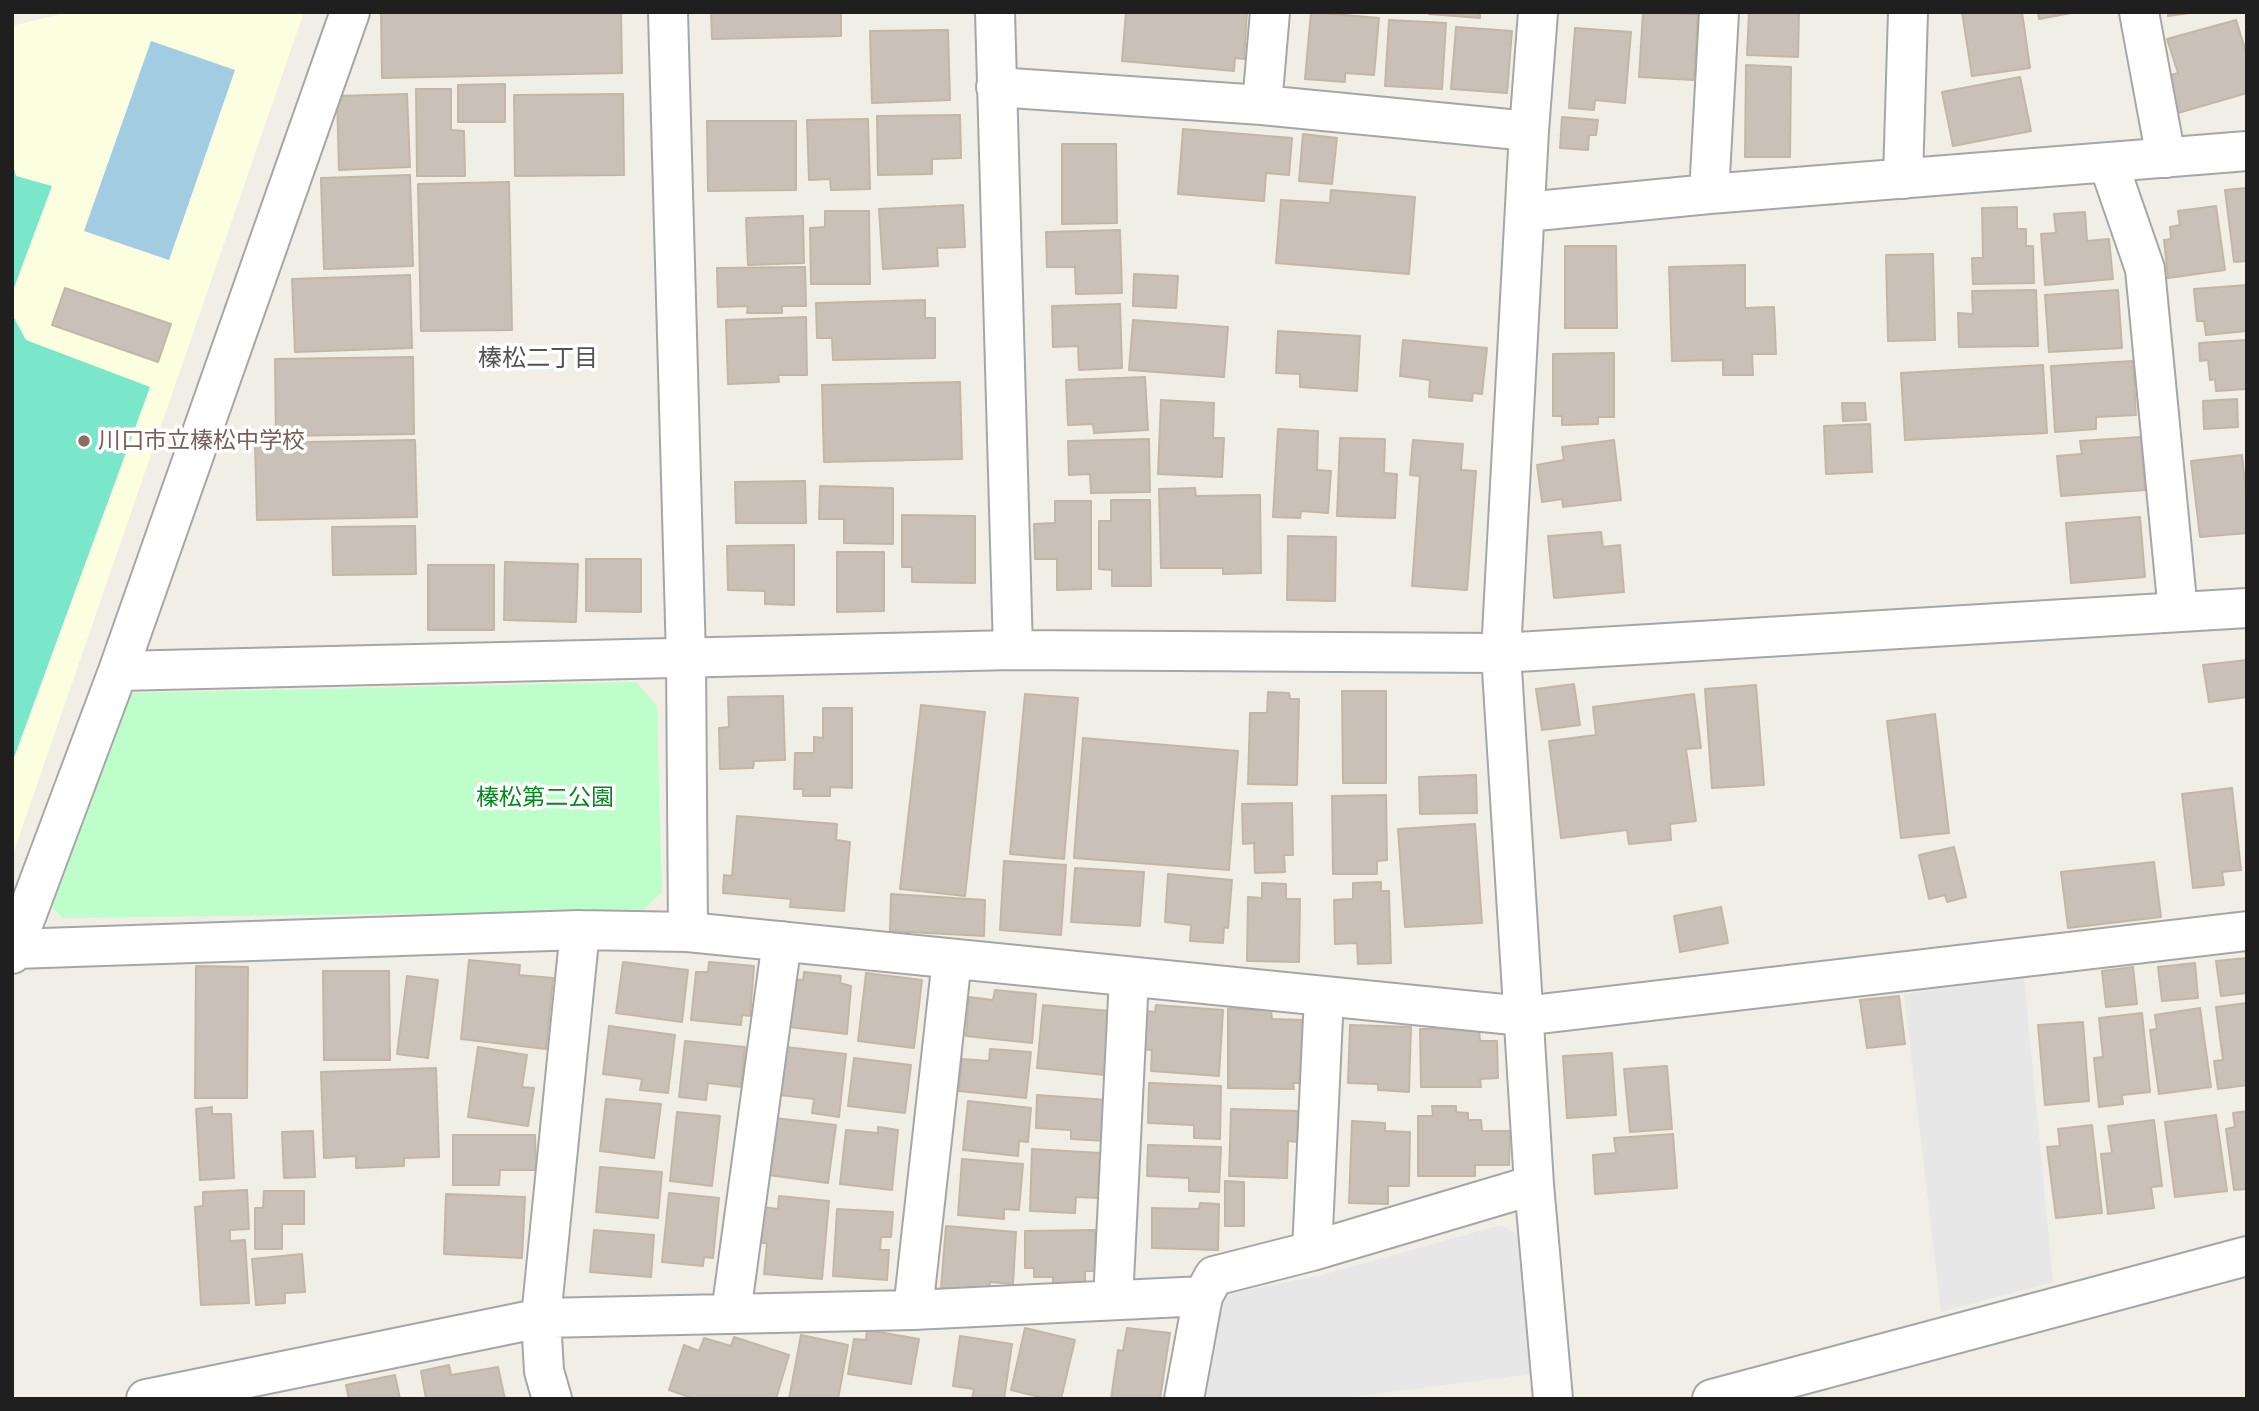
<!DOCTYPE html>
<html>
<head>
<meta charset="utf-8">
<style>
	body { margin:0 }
	#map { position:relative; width:2259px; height:1411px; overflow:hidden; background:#f1eee5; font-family:"IBM Plex Sans",sans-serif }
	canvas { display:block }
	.frame { position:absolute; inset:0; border:14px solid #1f1f1f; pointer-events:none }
</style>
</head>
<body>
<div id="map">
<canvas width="2259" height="1411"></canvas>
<div class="frame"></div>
</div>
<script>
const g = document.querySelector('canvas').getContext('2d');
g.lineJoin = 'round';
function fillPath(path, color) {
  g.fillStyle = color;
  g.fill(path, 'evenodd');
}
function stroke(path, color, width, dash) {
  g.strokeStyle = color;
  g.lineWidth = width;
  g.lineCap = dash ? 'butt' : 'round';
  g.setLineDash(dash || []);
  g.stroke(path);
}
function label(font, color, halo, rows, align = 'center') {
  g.font = font + ' "IBM Plex Sans","Noto Sans JP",sans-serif';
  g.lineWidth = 7;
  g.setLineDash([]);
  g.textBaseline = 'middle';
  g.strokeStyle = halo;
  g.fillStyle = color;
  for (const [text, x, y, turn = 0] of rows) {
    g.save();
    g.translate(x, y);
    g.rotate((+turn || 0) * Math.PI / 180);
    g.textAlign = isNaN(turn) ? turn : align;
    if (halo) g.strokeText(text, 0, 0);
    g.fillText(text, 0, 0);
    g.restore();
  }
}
const education = new Path2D(`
	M 69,12 L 304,12 L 12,857 L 12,26 Z`);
const park = new Path2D(`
	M 636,682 L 657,706 L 662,892 L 642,911 L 63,918 L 50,905 L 131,693 Z`);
const pitch = new Path2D(`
	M 12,161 L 16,176 L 52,186 L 12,293 Z
	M 12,314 L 26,340 L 150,387 L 12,763 Z`);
const parking = new Path2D(`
	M 2024,978 L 2053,1282 L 1941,1312 L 1904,994 Z
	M 1501,1225 L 1521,1236 L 1532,1374 L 1335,1399 L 1202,1399 L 1215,1341 L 1216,1307 L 1225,1294 L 1315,1277 Z`);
const water = new Path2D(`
	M 151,41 L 235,70 L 169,260 L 84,231 Z`);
const building = new Path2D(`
	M 381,12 L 621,12 L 622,73 L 382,78 Z
	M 711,12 L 841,12 L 841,36 L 712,39 Z
	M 1126,12 L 1247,12 L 1244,59 L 1235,58 L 1234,71 L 1122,61 Z
	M 1311,12 L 1379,18 L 1374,75 L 1345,73 L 1345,82 L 1305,79 Z
	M 1429,12 L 1480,12 L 1480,18 L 1429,14 Z
	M 1643,12 L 1698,14 L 1694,80 L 1639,77 Z
	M 1749,12 L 1799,12 L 1798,57 L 1747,55 Z
	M 1962,12 L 2022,12 L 2030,68 L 1972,76 Z
	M 2038,12 L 2077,12 L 2039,19 Z
	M 2168,12 L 2196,12 L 2168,16 Z
	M 1389,20 L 1446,23 L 1442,89 L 1385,86 Z
	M 2236,20 L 2247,55 L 2247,93 L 2178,113 L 2168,76 L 2178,73 L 2167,39 Z
	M 1456,27 L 1512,31 L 1507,93 L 1451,89 Z
	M 1575,28 L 1631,32 L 1625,103 L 1595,100 L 1594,110 L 1569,108 Z
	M 948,30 L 950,100 L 872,103 L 870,31 Z
	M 1746,65 L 1791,67 L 1790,157 L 1745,157 Z
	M 2020,77 L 2031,131 L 1953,146 L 1942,92 Z
	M 505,84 L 505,122 L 458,122 L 458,85 Z
	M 416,89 L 451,89 L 451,130 L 464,131 L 465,176 L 417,176 Z
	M 407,94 L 410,167 L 339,170 L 337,96 Z
	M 623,94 L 624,175 L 515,176 L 514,95 Z
	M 960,115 L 961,158 L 932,159 L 932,174 L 878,175 L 877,116 Z
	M 1562,117 L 1598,120 L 1596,135 L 1589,135 L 1588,150 L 1560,148 Z
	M 868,119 L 870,189 L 831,190 L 830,179 L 809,180 L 807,120 Z
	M 707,121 L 796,121 L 796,190 L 708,191 Z
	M 1183,129 L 1292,138 L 1289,175 L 1266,173 L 1264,201 L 1178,194 Z
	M 1303,134 L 1337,138 L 1332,184 L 1299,181 Z
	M 1062,144 L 1116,144 L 1117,223 L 1062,224 Z
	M 410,175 L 413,266 L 324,269 L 321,178 Z
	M 509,182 L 512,330 L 421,331 L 418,184 Z
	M 2247,188 L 2247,261 L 2234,262 L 2225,190 Z
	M 1331,190 L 1415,197 L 1409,274 L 1276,263 L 1281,200 L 1330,203 Z
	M 963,205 L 965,247 L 937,248 L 938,266 L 883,269 L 879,209 Z
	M 2216,206 L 2225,270 L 2168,278 L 2164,240 L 2171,239 L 2170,227 L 2180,225 L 2178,211 Z
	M 2017,207 L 2017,229 L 2026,229 L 2026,246 L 2033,246 L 2034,283 L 1973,284 L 1972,258 L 1983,258 L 1982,208 Z
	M 825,211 L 869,211 L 870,284 L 811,284 L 810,228 L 825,227 Z
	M 2085,212 L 2087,241 L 2109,239 L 2113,279 L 2045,285 L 2041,234 L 2056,233 L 2054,214 Z
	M 803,216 L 804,263 L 748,265 L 746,218 Z
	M 1120,230 L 1122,293 L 1076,294 L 1075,267 L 1047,267 L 1046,232 Z
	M 1565,246 L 1616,246 L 1617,328 L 1565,328 Z
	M 1933,254 L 1935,340 L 1888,341 L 1886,255 Z
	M 1745,265 L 1745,308 L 1774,307 L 1776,354 L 1752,354 L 1753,375 L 1723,375 L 1723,360 L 1672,361 L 1669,267 Z
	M 805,267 L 806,306 L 782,306 L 782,313 L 747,313 L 748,306 L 718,307 L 717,268 Z
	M 1134,274 L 1178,276 L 1176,308 L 1133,306 Z
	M 410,275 L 412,348 L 295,352 L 292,279 Z
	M 2247,285 L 2247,331 L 2206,335 L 2204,321 L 2197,321 L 2194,289 Z
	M 65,288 L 171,324 L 158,362 L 52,325 Z
	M 2036,290 L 2038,346 L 1959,347 L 1958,313 L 1973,314 L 1972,291 Z
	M 2118,290 L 2122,348 L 2049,352 L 2045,295 Z
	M 925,300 L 925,318 L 935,318 L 935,358 L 833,360 L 832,338 L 817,338 L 816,303 Z
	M 1120,304 L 1122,368 L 1079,370 L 1078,346 L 1053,347 L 1052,306 Z
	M 806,317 L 807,375 L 778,375 L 779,382 L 728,384 L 726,320 Z
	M 1133,320 L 1228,327 L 1224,377 L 1129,370 Z
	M 1278,331 L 1360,336 L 1357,391 L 1300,387 L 1300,374 L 1276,373 Z
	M 1403,340 L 1487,348 L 1482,394 L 1473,393 L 1472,401 L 1429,397 L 1430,380 L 1400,376 Z
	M 2247,340 L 2247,389 L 2216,391 L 2215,379 L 2210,380 L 2208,360 L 2200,361 L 2199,343 Z
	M 1614,353 L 1614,417 L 1598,417 L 1598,424 L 1562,425 L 1562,416 L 1553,416 L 1553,354 Z
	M 413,357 L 414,434 L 276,436 L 275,359 Z
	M 2133,361 L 2136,415 L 2096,417 L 2096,429 L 2055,432 L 2051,366 Z
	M 2043,365 L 2047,433 L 1905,440 L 1901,373 Z
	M 1145,377 L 1148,430 L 1094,433 L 1093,424 L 1068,425 L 1066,380 Z
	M 960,382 L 962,459 L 824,462 L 822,385 Z
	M 2237,399 L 2238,427 L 2204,429 L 2203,401 Z
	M 1161,400 L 1214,403 L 1213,438 L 1224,438 L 1222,477 L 1158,474 Z
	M 1842,403 L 1865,403 L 1866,420 L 1843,421 Z
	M 1870,424 L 1872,472 L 1826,474 L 1824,426 Z
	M 1278,429 L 1318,431 L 1317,470 L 1331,471 L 1328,513 L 1301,511 L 1300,518 L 1273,517 Z
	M 2141,437 L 2145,490 L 2061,496 L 2057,456 L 2082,454 L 2080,441 Z
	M 1340,438 L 1385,439 L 1384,473 L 1397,474 L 1395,518 L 1337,516 Z
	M 1149,439 L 1150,492 L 1091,493 L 1090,474 L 1069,475 L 1068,441 Z
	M 415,440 L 417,517 L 257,520 L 255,443 Z
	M 1413,440 L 1463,444 L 1461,470 L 1476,471 L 1467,590 L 1412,586 L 1420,476 L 1410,475 Z
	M 1614,440 L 1621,500 L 1563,507 L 1562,499 L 1542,502 L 1537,465 L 1564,460 L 1562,447 Z
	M 2242,455 L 2247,503 L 2247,533 L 2200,537 L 2191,461 Z
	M 805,481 L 806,523 L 736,523 L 735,482 Z
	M 820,486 L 893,488 L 893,544 L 844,543 L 844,519 L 819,519 Z
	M 1195,488 L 1196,496 L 1260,495 L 1261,573 L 1223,574 L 1223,568 L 1161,568 L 1159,489 Z
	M 1111,500 L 1150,500 L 1151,586 L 1112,586 L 1112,570 L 1099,569 L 1099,521 L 1111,521 Z
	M 1055,501 L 1091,501 L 1091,589 L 1057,590 L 1057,559 L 1035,559 L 1034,524 L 1055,523 Z
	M 902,515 L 975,516 L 975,583 L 912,582 L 912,567 L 902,567 Z
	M 2140,517 L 2145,577 L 2071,583 L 2066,523 Z
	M 415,526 L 416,574 L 333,575 L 332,527 Z
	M 1601,532 L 1603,547 L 1620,545 L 1624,592 L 1554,598 L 1548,536 Z
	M 1288,536 L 1336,537 L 1335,601 L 1287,600 Z
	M 794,545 L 794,605 L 765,604 L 765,591 L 728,590 L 727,546 Z
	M 837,552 L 884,552 L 884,611 L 837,612 Z
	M 586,559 L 641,559 L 641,612 L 586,611 Z
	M 505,562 L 578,564 L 576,622 L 504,620 Z
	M 428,565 L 494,565 L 494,630 L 428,630 Z
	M 2247,660 L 2247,697 L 2209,702 L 2203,665 Z
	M 1574,684 L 1580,725 L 1542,730 L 1536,689 Z
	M 1756,685 L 1764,785 L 1712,788 L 1705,689 Z
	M 1342,691 L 1386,691 L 1386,783 L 1343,783 Z
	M 1268,692 L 1289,693 L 1290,699 L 1299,699 L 1297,785 L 1248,784 L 1250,713 L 1267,713 Z
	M 1025,694 L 1078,698 L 1064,859 L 1010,854 Z
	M 1694,694 L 1701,748 L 1686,749 L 1696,821 L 1670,824 L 1671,840 L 1629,844 L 1627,830 L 1561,838 L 1549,741 L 1596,735 L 1593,707 Z
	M 783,696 L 785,760 L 754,761 L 753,768 L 720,769 L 719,728 L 729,727 L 728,697 Z
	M 921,705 L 985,712 L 965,896 L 900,889 Z
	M 823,708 L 852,708 L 852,788 L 830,787 L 830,796 L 803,796 L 803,789 L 794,789 L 795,753 L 814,753 L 814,737 L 823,738 Z
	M 1935,714 L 1949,833 L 1901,838 L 1887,721 Z
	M 1083,738 L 1238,751 L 1229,870 L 1074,858 Z
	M 1476,775 L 1477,813 L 1420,814 L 1419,777 Z
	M 2232,788 L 2241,870 L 2222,872 L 2224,885 L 2193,888 L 2182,794 Z
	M 1386,795 L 1387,860 L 1377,861 L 1377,874 L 1333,874 L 1332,796 Z
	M 1292,803 L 1293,855 L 1284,855 L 1285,872 L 1255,873 L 1254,843 L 1243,844 L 1242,804 Z
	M 737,816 L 837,824 L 836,840 L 850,842 L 844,911 L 790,907 L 791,899 L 723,893 L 724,875 L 732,876 Z
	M 1475,824 L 1482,923 L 1405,927 L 1398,829 Z
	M 1954,847 L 1966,897 L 1947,902 L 1945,895 L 1929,899 L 1919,855 Z
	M 1004,861 L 1066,865 L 1061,935 L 1000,930 Z
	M 2154,862 L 2161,917 L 2068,928 L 2061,872 Z
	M 1075,868 L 1144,872 L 1140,926 L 1071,922 Z
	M 1168,874 L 1232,880 L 1228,928 L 1224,927 L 1223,943 L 1190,941 L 1191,925 L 1165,922 Z
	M 1381,882 L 1381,891 L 1389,891 L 1391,963 L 1358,964 L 1357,943 L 1335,944 L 1334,900 L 1353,899 L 1353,883 Z
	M 1262,883 L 1286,884 L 1286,899 L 1300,899 L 1299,962 L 1247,961 L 1248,897 L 1262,898 Z
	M 891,894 L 985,900 L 984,936 L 890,931 Z
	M 1721,907 L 1728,943 L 1680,952 L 1674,916 Z
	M 2247,958 L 2247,993 L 2221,996 L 2216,961 Z
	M 469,960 L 520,965 L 519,975 L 553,978 L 546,1049 L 461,1039 Z
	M 623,962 L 688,970 L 682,1022 L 616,1013 Z
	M 709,962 L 754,966 L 750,1016 L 742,1015 L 741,1025 L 691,1020 L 696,972 L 708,972 Z
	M 2195,963 L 2198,998 L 2162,1001 L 2158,967 Z
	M 196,966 L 248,967 L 247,1098 L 195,1098 Z
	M 2133,967 L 2137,1004 L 2106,1007 L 2102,971 Z
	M 323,971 L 389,971 L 390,1060 L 324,1060 Z
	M 804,972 L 841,976 L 840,983 L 851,986 L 847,1034 L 789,1027 L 794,979 L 803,980 Z
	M 866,973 L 922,980 L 914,1048 L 858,1041 Z
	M 407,976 L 438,980 L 428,1058 L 397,1054 Z
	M 995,990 L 1036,994 L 1032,1043 L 966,1036 L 969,997 L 993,1000 Z
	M 1899,996 L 1905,1044 L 1867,1048 L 1860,1000 Z
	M 2247,1003 L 2247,1085 L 2218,1089 L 2214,1061 L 2223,1060 L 2216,1007 Z
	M 1043,1005 L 1110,1011 L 1105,1075 L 1037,1068 Z
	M 1156,1005 L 1223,1010 L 1219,1076 L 1151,1071 L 1152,1050 L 1142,1049 L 1145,1011 L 1155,1012 Z
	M 2200,1008 L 2211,1087 L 2159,1094 L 2150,1030 L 2157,1029 L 2155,1015 Z
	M 1228,1009 L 1271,1010 L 1272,1019 L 1304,1020 L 1304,1083 L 1293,1083 L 1294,1089 L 1228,1088 Z
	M 2142,1013 L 2150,1092 L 2122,1095 L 2123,1104 L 2099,1107 L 2094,1058 L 2103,1057 L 2099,1018 Z
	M 2083,1022 L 2089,1101 L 2045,1105 L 2038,1025 Z
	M 1350,1025 L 1411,1027 L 1409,1092 L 1378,1090 L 1378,1084 L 1348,1083 Z
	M 609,1026 L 675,1035 L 668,1093 L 640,1090 L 642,1079 L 603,1074 Z
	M 1479,1028 L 1480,1041 L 1497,1041 L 1498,1078 L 1480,1079 L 1481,1087 L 1421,1087 L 1420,1029 Z
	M 685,1041 L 745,1047 L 741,1087 L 708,1083 L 706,1100 L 679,1097 Z
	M 478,1047 L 527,1055 L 522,1087 L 534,1088 L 528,1126 L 468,1117 Z
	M 786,1047 L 846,1054 L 839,1117 L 812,1113 L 814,1099 L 780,1095 Z
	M 990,1049 L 1031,1052 L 1026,1098 L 959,1091 L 962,1059 L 989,1061 Z
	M 1612,1053 L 1616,1115 L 1567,1118 L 1563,1056 Z
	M 854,1058 L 911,1065 L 905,1113 L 848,1106 Z
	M 1667,1066 L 1672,1129 L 1630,1132 L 1624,1069 Z
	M 436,1068 L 439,1157 L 404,1158 L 404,1166 L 356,1168 L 356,1156 L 324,1158 L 321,1072 Z
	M 1149,1083 L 1221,1086 L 1220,1139 L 1194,1138 L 1194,1125 L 1148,1123 Z
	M 1037,1095 L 1108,1100 L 1106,1141 L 1071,1139 L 1071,1130 L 1036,1128 Z
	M 606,1099 L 661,1104 L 654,1158 L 600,1151 Z
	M 968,1101 L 1031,1108 L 1028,1142 L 1019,1141 L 1018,1156 L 963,1150 Z
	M 1432,1106 L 1456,1106 L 1456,1112 L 1468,1113 L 1468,1120 L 1481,1120 L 1482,1131 L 1510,1131 L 1509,1165 L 1475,1165 L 1475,1176 L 1418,1176 L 1418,1116 L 1433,1116 Z
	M 212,1107 L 212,1114 L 231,1114 L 234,1178 L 200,1180 L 196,1109 Z
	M 1231,1109 L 1300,1111 L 1299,1142 L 1288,1141 L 1287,1178 L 1229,1176 Z
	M 2247,1111 L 2247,1189 L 2234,1190 L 2226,1129 L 2235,1127 L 2233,1113 Z
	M 677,1112 L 720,1116 L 712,1186 L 670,1181 Z
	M 2216,1115 L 2227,1191 L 2175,1197 L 2165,1122 Z
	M 775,1118 L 836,1125 L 828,1183 L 768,1175 Z
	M 2154,1120 L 2162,1186 L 2151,1187 L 2154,1208 L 2108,1214 L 2101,1154 L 2112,1153 L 2108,1126 Z
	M 1352,1121 L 1385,1123 L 1385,1131 L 1410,1132 L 1409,1186 L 1388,1186 L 1388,1204 L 1349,1203 Z
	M 2092,1125 L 2102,1213 L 2056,1218 L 2047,1147 L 2060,1146 L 2058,1129 Z
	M 878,1127 L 898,1130 L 892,1190 L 840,1184 L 846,1130 L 878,1133 Z
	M 313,1131 L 315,1177 L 284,1178 L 282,1132 Z
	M 1673,1134 L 1677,1188 L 1595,1194 L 1593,1155 L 1616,1153 L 1614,1138 Z
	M 453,1135 L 535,1135 L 536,1170 L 500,1170 L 499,1185 L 453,1185 Z
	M 1148,1145 L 1221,1147 L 1219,1192 L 1189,1191 L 1189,1178 L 1147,1176 Z
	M 1032,1149 L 1101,1153 L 1098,1198 L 1076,1197 L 1075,1213 L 1030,1211 Z
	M 962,1159 L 1023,1164 L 1019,1210 L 1004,1209 L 1004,1219 L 958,1215 Z
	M 600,1167 L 662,1172 L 658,1218 L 596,1212 Z
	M 1225,1181 L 1244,1182 L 1244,1226 L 1225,1226 Z
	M 247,1190 L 249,1229 L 230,1230 L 230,1241 L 245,1240 L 249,1303 L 201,1305 L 195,1207 L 203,1206 L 203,1192 Z
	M 264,1191 L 304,1191 L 304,1224 L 282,1224 L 282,1249 L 255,1249 L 255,1208 L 263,1208 Z
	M 669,1193 L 719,1198 L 713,1258 L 704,1257 L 703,1266 L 662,1262 Z
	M 446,1194 L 525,1197 L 522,1258 L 444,1254 Z
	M 779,1196 L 829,1201 L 822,1279 L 764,1274 L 767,1243 L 760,1243 L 763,1207 L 778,1209 Z
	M 1200,1203 L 1219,1204 L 1218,1250 L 1152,1248 L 1152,1208 L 1199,1209 Z
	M 837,1209 L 893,1212 L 891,1237 L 881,1237 L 880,1250 L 889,1250 L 887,1280 L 833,1276 Z
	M 946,1226 L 1016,1232 L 1013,1284 L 990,1282 L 989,1291 L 941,1288 Z
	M 594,1230 L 654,1235 L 651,1277 L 590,1272 Z
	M 1095,1230 L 1095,1271 L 1085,1271 L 1085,1284 L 1053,1283 L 1053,1277 L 1034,1277 L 1034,1268 L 1025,1268 L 1025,1231 Z
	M 302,1254 L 305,1292 L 285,1293 L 285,1303 L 256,1305 L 252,1259 Z
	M 1025,1328 L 1075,1340 L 1061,1399 L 1048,1399 L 1011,1390 Z
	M 1127,1328 L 1170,1333 L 1160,1399 L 1111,1399 L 1118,1350 L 1123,1351 Z
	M 867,1330 L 919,1339 L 911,1384 L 848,1374 L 854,1339 L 866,1340 Z
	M 801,1335 L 848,1345 L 838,1399 L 789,1399 Z
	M 960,1336 L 1012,1344 L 1004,1399 L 972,1399 L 974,1389 L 953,1386 Z
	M 734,1337 L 789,1355 L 776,1399 L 695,1399 L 669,1390 L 684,1345 L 699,1351 L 704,1338 L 731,1346 Z
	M 449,1365 L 451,1375 L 498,1367 L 505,1399 L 426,1399 L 421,1371 Z
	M 395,1375 L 400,1399 L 349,1399 L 346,1385 Z`);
const minor = new Path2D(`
	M 668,12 L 686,657 L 688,932
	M 995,12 L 1013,650
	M 1538,12 L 1529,131 L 1501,653 L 1534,1185 L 1553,1399
	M 2139,12 L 2166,158
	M 996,87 L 1262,105 L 1529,131
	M 1262,105 L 1270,12
	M 2108,162 L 2145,269 L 2178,612
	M 1903,179 L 1908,12
	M 1709,194 L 1719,12
	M 1526,212 L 1709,194 L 2247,151
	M 118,671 L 1013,650 L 1501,653 L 2247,608
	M 14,949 L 580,930 L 688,932 L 1523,1016 L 2247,931
	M 12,954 L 118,671 L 350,12
	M 1312,1251 L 1324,996
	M 1113,1300 L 1129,977
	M 913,1310 L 952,959
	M 731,1313 L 782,941
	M 146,1399 L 541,1318 L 913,1310 L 1203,1296 L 1214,1276 L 1312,1251 L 1534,1185
	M 552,1399 L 544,1371 L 541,1318 L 580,930
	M 1184,1399 L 1203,1296
	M 1712,1399 L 2247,1256`);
const markers = [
	[84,441,7,"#8d6e63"]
];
const educationNames = [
	["川口市立榛松中学校",98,441]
];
const parkNames = [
	["榛松第二公園",545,798]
];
const neighbourhoodNames = [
	["榛松二丁目",538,359]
];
fillPath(education, '#fbffdf');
fillPath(park, '#befecb');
fillPath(pitch, '#7be7ca');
fillPath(parking, '#e7e7e7');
fillPath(water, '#a1cce2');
fillPath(building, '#c9c1b7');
stroke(building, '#c4b6a5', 2);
stroke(minor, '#a6a6a6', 42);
stroke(minor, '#fff', 38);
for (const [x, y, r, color] of markers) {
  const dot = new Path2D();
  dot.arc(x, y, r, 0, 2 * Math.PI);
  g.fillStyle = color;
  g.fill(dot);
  stroke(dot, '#fff', 2.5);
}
label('23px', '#785e54', '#fff', educationNames, 'left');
label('23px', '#01891c', '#fff', parkNames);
label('24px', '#525252', '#fff', neighbourhoodNames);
</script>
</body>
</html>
